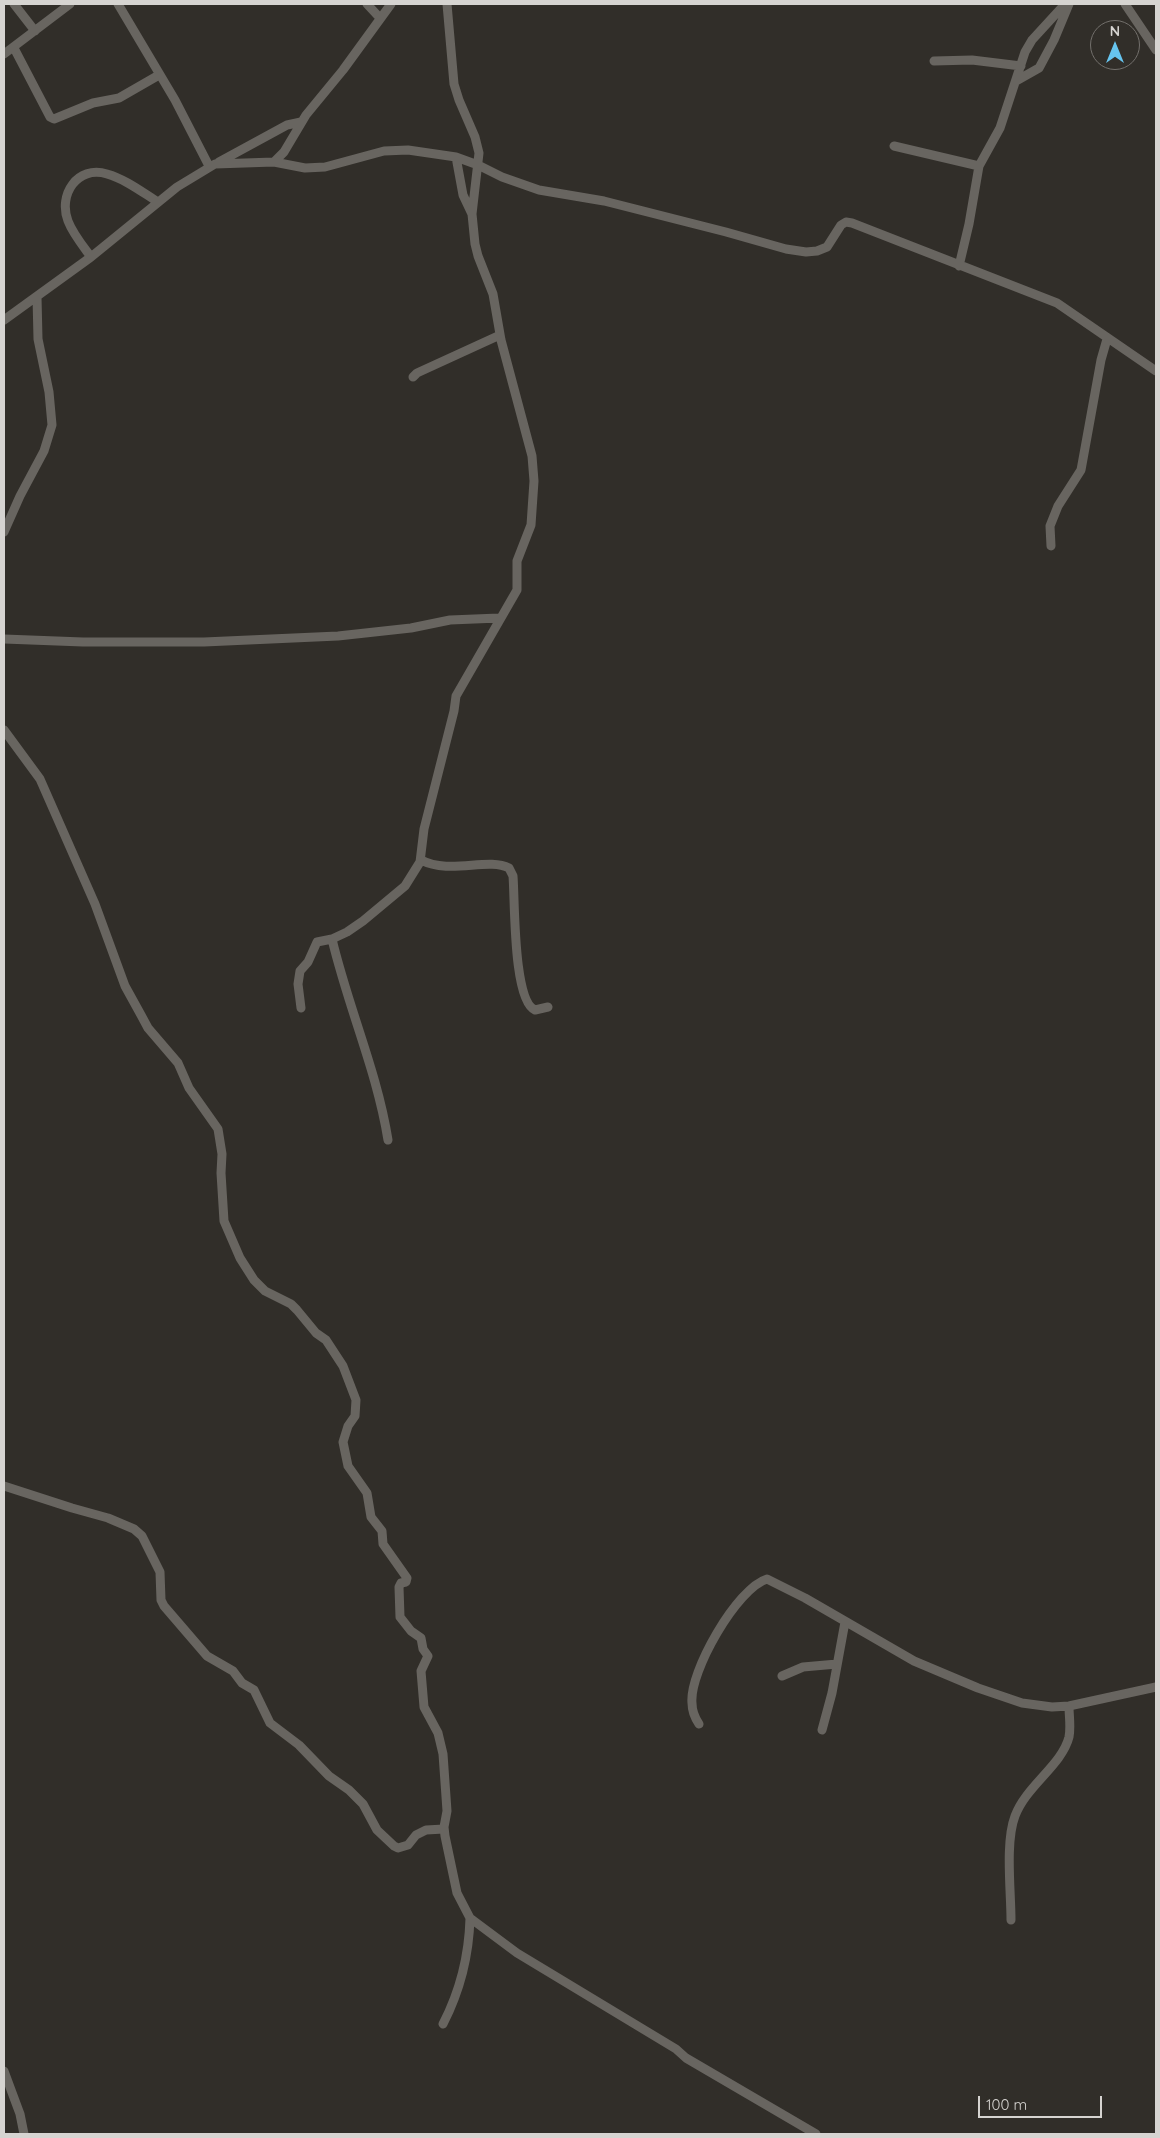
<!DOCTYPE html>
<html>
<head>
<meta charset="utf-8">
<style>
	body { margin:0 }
	#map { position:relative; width:1160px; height:2138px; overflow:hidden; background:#312e29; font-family:Quicksand,sans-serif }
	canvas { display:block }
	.frame { position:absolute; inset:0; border:5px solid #d6d4d1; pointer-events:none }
	.north { position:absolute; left:1090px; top:20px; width:50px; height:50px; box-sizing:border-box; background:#312e29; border:1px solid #73706c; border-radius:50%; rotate:0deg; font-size:14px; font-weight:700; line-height:20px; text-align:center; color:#d6d4d1 }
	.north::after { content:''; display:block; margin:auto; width:18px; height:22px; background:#66c4ef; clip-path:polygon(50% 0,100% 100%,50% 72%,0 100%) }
	.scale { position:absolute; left:978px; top:2096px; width:124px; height:22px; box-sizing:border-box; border:2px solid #d6d4d1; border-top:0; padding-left:6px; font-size:15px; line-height:18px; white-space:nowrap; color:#d6d4d1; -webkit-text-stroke:4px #312e29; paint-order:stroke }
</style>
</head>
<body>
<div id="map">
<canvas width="1160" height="2138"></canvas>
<div class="frame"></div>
<div class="north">N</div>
<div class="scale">100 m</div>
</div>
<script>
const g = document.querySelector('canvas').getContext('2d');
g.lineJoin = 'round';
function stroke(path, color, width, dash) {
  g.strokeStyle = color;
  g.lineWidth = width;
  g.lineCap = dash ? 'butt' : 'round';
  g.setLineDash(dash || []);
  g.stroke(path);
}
const minor = new Path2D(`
	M 14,4 L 35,31
	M 118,4 L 175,100 L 209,166
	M 367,4 L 380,18
	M 1125,4 L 1156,50
	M 14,48 L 50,117 L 54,119 L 93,103 L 119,98 L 159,75
	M 4,54 L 70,4
	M 934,61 L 972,60 L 1021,66
	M 1016,81 L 1039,68 L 1054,40 L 1069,4
	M 894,146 L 979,166
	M 456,157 L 463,195 L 472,214
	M 219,162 L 287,125 L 301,122
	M 274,162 L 305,168 L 325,167 L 384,151 L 408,150 L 456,157 L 478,165 L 502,177 L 539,190 L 604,201 L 726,232 L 786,249 L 806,252 L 817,251 L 827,247 L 841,225 L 846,222 L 852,223 L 1057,303 L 1156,371
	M 91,257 C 83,246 73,234 68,221 C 58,195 77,165 107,174 C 125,179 142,192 158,202
	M 959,266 L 969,224 L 979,166 L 1000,128 L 1025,52 L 1032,40 L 1065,4
	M 4,320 L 91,257 L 177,187 L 215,164 L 274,162 L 284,152 L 306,115 L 343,70 L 391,4
	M 413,377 L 417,373 L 500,335
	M 4,532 L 20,496 L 44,451 L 52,425 L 49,392 L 38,339 L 37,297
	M 1051,546 L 1050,526 L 1058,506 L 1081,470 L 1101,360 L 1107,339
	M 4,639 L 83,642 L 204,642 L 338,636 L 411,628 L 450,620 L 499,618
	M 4,730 L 40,779 L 95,904 L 125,986 L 141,1015 L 148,1028 L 178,1063 L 189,1088 L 218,1129 L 222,1154 L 221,1173 L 224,1221 L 240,1258 L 254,1280 L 265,1291 L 291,1304 L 297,1310 L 316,1333 L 326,1340 L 343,1366 L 356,1400 L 355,1416 L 348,1426 L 343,1442 L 348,1466 L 367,1493 L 371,1517 L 382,1531 L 383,1544 L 407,1578 L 406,1582 L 401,1583 L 399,1587 L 400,1617 L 411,1631 L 421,1638 L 423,1649 L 428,1656 L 421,1671 L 424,1707 L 438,1733 L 443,1754 L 447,1811 L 444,1827 L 445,1836 L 457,1893 L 470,1918 L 517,1953 L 676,2049 L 686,2058 L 816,2134
	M 421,860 C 450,875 488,857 509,868 L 513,876 C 515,900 513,1001 535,1010 L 548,1007
	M 332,939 C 348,1007 377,1071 388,1140
	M 301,1008 L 298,984 L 300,971 L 308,962 L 317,942 L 332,939 L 347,932 L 363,921 L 405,886 L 420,862 L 424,829 L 454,711 L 456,696 L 517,590 L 517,561 L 531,525 L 534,481 L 532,456 L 501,340 L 493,294 L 478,256 L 475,244 L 472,214 L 479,153 L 475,137 L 459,100 L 454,84 L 447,4
	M 4,1486 L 72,1508 L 108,1518 L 134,1529 L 142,1536 L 160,1572 L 161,1600 L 164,1606 L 207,1656 L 233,1671 L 242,1683 L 254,1690 L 270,1723 L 299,1745 L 329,1776 L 349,1790 L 363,1804 L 377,1830 L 394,1846 L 398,1848 L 408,1845 L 416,1835 L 426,1830 L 444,1829
	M 782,1676 L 803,1667 L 837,1664
	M 699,1724 C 695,1718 692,1710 692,1703 C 689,1672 737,1588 767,1579 L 805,1598 L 914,1661 L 978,1688 L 1022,1703 L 1052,1707 L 1069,1706 L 1156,1687
	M 822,1730 L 832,1693 L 845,1622
	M 1011,1920 C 1011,1891 1005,1842 1015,1816 C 1026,1786 1062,1765 1069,1737 C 1071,1727 1069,1716 1069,1706
	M 443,2024 C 460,1991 469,1955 470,1918
	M 4,2071 L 20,2114 L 24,2134`);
stroke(minor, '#686560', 9);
</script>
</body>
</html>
